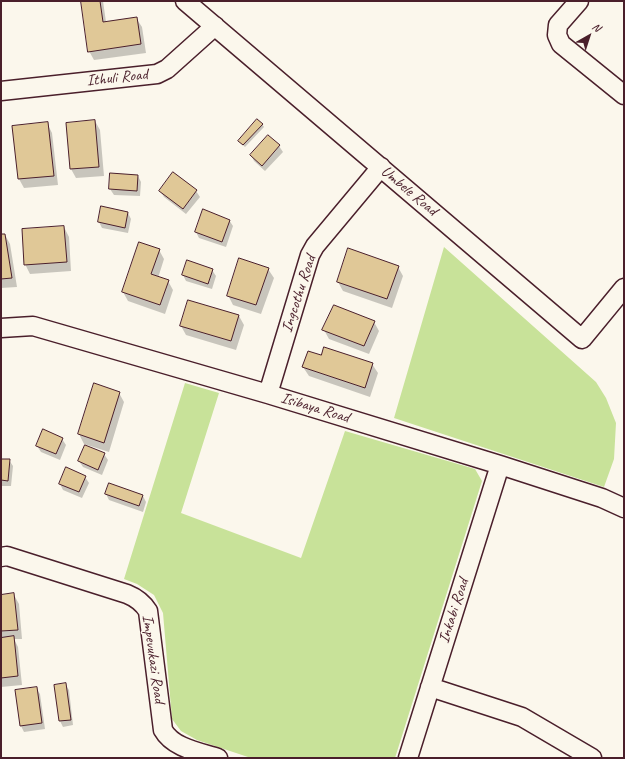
<!DOCTYPE html>
<html>
<head>
<meta charset="utf-8">
<style>
	body { margin:0 }
	#map { position:relative; width:625px; height:759px; overflow:hidden; background:#fbf7ec; font-family:Caveat,sans-serif }
	canvas { display:block }
	.frame { position:absolute; inset:0; border:2px solid #4a1f2b; pointer-events:none }
	.north { position:absolute; left:569px; top:16px; width:40px; height:40px; -webkit-text-stroke:3px #fbf7ec; paint-order:stroke; rotate:39deg; font-size:11px; font-weight:700; line-height:16px; text-align:center; color:#4a1f2b }
	.north::after { content:''; display:block; margin:auto; width:14px; height:18px; background:#4a1f2b; clip-path:polygon(50% 0,100% 100%,50% 72%,0 100%) }
</style>
</head>
<body>
<div id="map">
<canvas width="625" height="759"></canvas>
<div class="frame"></div>
<div class="north">N</div>
</div>
<script>
const g = document.querySelector('canvas').getContext('2d');
g.lineJoin = 'round';
function fillPath(path, color) {
  g.fillStyle = color;
  g.fill(path, 'evenodd');
}
function stroke(path, color, width, dash) {
  g.strokeStyle = color;
  g.lineWidth = width;
  g.lineCap = dash ? 'butt' : 'round';
  g.setLineDash(dash || []);
  g.stroke(path);
}
function label(font, color, halo, rows, align = 'center') {
  g.font = font + ' Caveat,sans-serif';
  g.lineWidth = 3;
  g.setLineDash([]);
  g.textBaseline = 'middle';
  g.strokeStyle = halo;
  g.fillStyle = color;
  for (const [text, x, y, turn = 0] of rows) {
    g.save();
    g.translate(x, y);
    g.rotate((+turn || 0) * Math.PI / 180);
    g.textAlign = isNaN(turn) ? turn : align;
    if (halo) g.strokeText(text, 0, 0);
    g.fillText(text, 0, 0);
    g.restore();
  }
}
const green = new Path2D(`
	M 444,247 L 596,382 L 606,398 L 616,423 L 614,459 L 604,487 L 394,418 Z
	M 185,383 L 219,393 L 181,513 L 301,558 L 345,431 L 475,469 L 482,481 L 395,758 L 251,758 L 197,740 L 181,731 L 172,719 L 163,613 L 154,595 L 137,584 L 124,579 Z`);
const shadow = new Path2D(`
	M 82,1 L 103,1 L 106,22 L 136,18 L 142,27 L 146,53 L 94,60 L 89,51 Z
	M 95,121 L 100,130 L 104,176 L 76,178 L 71,169 Z
	M 47,123 L 52,133 L 58,185 L 24,188 L 19,179 Z
	M 262,124 L 264,127 L 245,147 L 239,141 Z
	M 279,146 L 283,152 L 265,171 L 254,161 L 251,155 Z
	M 138,176 L 141,182 L 140,196 L 114,195 L 110,189 Z
	M 160,191 L 196,191 L 200,197 L 186,214 L 164,197 Z
	M 128,213 L 131,219 L 128,233 L 102,228 L 99,222 Z
	M 229,220 L 233,226 L 226,247 L 199,238 L 196,232 Z
	M 64,227 L 69,237 L 71,271 L 30,274 L 25,264 Z
	M 1,235 L 5,235 L 10,244 L 17,287 L 1,288 Z
	M 159,250 L 164,259 L 158,278 L 168,281 L 173,290 L 165,314 L 128,301 L 123,292 Z
	M 187,262 L 212,270 L 216,276 L 212,289 L 186,281 L 183,275 Z
	M 398,267 L 403,276 L 392,308 L 343,291 L 338,282 Z
	M 268,269 L 274,278 L 261,314 L 233,305 L 228,295 Z
	M 189,301 L 239,316 L 244,325 L 236,350 L 186,335 L 181,326 Z
	M 374,322 L 379,331 L 369,354 L 329,339 L 324,330 Z
	M 372,364 L 378,373 L 370,397 L 309,376 L 303,367 Z
	M 94,385 L 119,393 L 124,402 L 109,452 L 84,444 L 79,434 Z
	M 62,439 L 66,445 L 60,460 L 41,452 L 37,446 Z
	M 104,454 L 108,460 L 102,475 L 83,467 L 79,461 Z
	M 1,460 L 9,460 L 13,466 L 11,486 L 1,486 Z
	M 85,477 L 89,483 L 82,498 L 63,490 L 60,484 Z
	M 106,494 L 143,496 L 146,502 L 143,512 L 109,500 Z
	M 14,595 L 19,604 L 22,639 L 14,639 L 18,647 L 22,685 L 1,687 L 1,596 Z
	M 65,684 L 69,690 L 73,725 L 63,727 L 60,721 L 55,686 Z
	M 36,688 L 40,694 L 45,729 L 24,732 L 21,726 Z`);
const building = new Path2D(`
	M 81,1 L 100,1 L 103,22 L 137,17 L 141,44 L 88,52 Z
	M 257,119 L 263,124 L 243,145 L 238,141 Z
	M 95,120 L 99,167 L 70,169 L 66,123 Z
	M 48,122 L 54,176 L 18,179 L 12,126 Z
	M 268,135 L 280,145 L 262,166 L 250,155 Z
	M 173,172 L 197,190 L 183,209 L 159,191 Z
	M 110,173 L 138,175 L 137,191 L 109,189 Z
	M 101,206 L 128,212 L 125,228 L 98,222 Z
	M 203,209 L 230,220 L 222,242 L 195,232 Z
	M 64,226 L 67,262 L 24,265 L 22,229 Z
	M 1,234 L 5,234 L 12,278 L 1,279 Z
	M 139,242 L 160,249 L 151,274 L 169,280 L 160,305 L 122,292 Z
	M 348,248 L 399,266 L 387,299 L 337,282 Z
	M 239,258 L 269,268 L 256,305 L 227,296 Z
	M 187,260 L 213,269 L 208,284 L 182,275 Z
	M 188,300 L 239,315 L 231,341 L 180,326 Z
	M 334,305 L 375,321 L 364,346 L 322,330 Z
	M 324,347 L 373,363 L 365,388 L 302,367 L 308,351 L 321,355 Z
	M 94,383 L 120,392 L 104,443 L 78,434 Z
	M 43,429 L 63,438 L 56,454 L 36,446 Z
	M 85,445 L 105,453 L 98,470 L 78,461 Z
	M 1,459 L 10,459 L 8,481 L 1,480 Z
	M 66,467 L 86,476 L 79,492 L 59,484 Z
	M 109,483 L 143,495 L 139,506 L 105,494 Z
	M 14,593 L 18,630 L 1,631 L 1,595 Z
	M 14,636 L 18,676 L 1,678 L 1,638 Z
	M 66,683 L 71,720 L 59,721 L 54,685 Z
	M 37,687 L 42,723 L 20,726 L 15,690 Z`);
const street = new Path2D(`
	M 185,1 L 582,339 L 624,288
	M 579,1 L 558,25 L 557,35 L 561,44 L 624,95
	M 1,91 L 157,74 L 167,69 L 215,26
	M 1,328 L 33,326 L 268,394 L 500,465 L 602,498 L 624,508
	M 268,394 L 310,255 L 315,246 L 381,167
	M 1,557 L 7,556 L 127,594 C 137,598 143,603 148,611 L 163,730 C 173,748 199,752 218,758
	M 430,687 L 522,717 L 592,758
	M 408,758 L 500,465`);
const streetNames = [
	["Ithuli Road",117,78,-6],
	["Umbele Road",409,191,40],
	["Ingcothu Road",299,294,-72],
	["Isibaya Road",315,408,17],
	["Inkabi Road",454,611,-72],
	["Impevukazi Road",153,659,82]
];
fillPath(green, '#c8e299');
fillPath(shadow, '#0003');
fillPath(building, '#e0c897');
stroke(building, '#4a1f2b', 1);
stroke(street, '#4a1f2b', 21);
stroke(street, '#fbf7ec', 18);
label('16px', '#4a1f2b', '#fbf7ec', streetNames);
</script>
</body>
</html>
